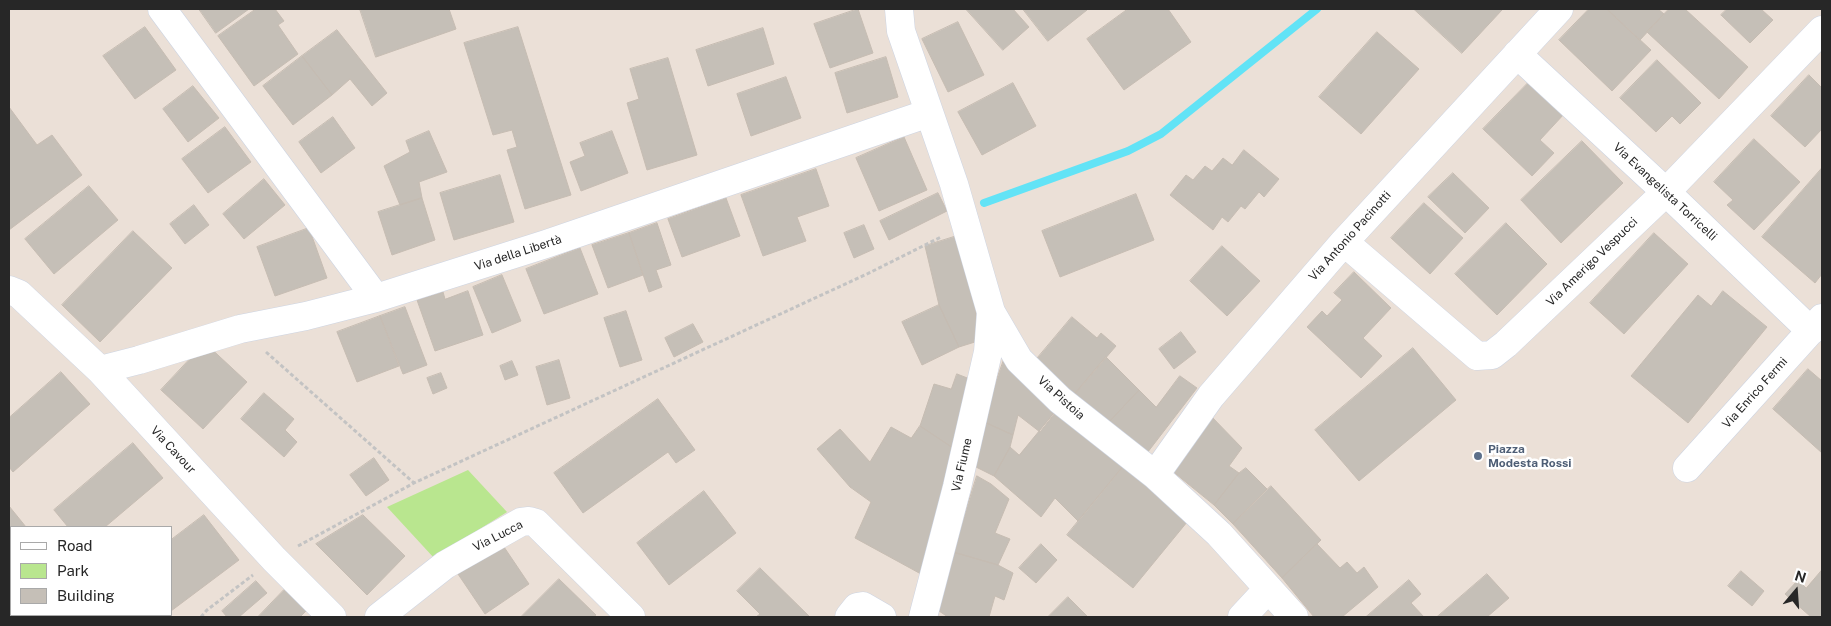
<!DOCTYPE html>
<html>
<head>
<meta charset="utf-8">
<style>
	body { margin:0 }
	#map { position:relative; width:1831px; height:626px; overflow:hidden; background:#ebe0d7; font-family:"Public Sans",sans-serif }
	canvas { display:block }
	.frame { position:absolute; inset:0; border:10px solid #272727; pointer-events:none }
	.legend { position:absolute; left:10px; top:526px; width:162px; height:90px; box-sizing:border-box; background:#fff; border:1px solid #a9a9a9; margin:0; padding:6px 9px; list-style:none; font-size:15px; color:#272727 }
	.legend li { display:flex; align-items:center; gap:10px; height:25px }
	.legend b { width:25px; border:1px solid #a9a9a9 }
	.north { position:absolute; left:1771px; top:566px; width:50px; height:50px; -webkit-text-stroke:4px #fff; paint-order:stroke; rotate:18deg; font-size:14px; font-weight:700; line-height:20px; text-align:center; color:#272727 }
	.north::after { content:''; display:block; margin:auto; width:18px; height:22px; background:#272727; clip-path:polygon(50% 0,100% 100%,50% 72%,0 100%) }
</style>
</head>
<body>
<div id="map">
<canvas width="1831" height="626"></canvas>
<div class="frame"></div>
<ul class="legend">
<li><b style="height:6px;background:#fff"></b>Road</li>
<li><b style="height:14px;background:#b9e68f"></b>Park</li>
<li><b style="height:14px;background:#c5bfb7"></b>Building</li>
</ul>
<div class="north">N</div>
</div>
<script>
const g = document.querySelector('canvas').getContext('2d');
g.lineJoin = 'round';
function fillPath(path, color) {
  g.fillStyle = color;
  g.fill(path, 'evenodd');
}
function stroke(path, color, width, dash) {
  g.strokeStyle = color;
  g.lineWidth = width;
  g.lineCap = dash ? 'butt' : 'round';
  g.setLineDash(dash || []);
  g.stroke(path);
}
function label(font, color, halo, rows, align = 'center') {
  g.font = font + ' "Public Sans",sans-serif';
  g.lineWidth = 5;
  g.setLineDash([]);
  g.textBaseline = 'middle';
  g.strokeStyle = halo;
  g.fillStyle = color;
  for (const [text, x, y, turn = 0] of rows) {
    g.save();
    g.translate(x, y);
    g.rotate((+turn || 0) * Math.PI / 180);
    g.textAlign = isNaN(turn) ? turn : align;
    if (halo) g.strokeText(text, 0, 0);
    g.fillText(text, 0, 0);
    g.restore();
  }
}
const green = new Path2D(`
	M 468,470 L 507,512 L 434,558 L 387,507 Z`);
const stream = new Path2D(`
	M 984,203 L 1128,151 L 1161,134 L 1317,9`);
const building = new Path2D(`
	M 199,9 L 249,9 L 216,33 Z
	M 256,9 L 275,9 L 284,21 L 278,25 L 298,54 L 254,86 L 218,36 Z
	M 360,9 L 449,9 L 456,29 L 376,57 Z
	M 858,9 L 873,53 L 830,68 L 814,24 Z
	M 966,9 L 1013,9 L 1029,27 L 1003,50 Z
	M 1023,9 L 1086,9 L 1087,10 L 1048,41 Z
	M 1128,9 L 1168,9 L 1191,42 L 1124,90 L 1087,39 Z
	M 1414,9 L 1500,9 L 1502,10 L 1462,53 Z
	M 1589,9 L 1607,9 L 1651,50 L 1612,91 L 1559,40 Z
	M 1607,9 L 1658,9 L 1664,14 L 1640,40 Z
	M 1669,9 L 1685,9 L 1748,67 L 1719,99 L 1647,32 Z
	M 1727,9 L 1761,9 L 1773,20 L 1750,43 L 1721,15 Z
	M 958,22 L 984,75 L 948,92 L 922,39 Z
	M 145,27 L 176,70 L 135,99 L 103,56 Z
	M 518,27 L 571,195 L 525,209 L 507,150 L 517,147 L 512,130 L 493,135 L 464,43 Z
	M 763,28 L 774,64 L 708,86 L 696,50 Z
	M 337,30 L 387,93 L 372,106 L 350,79 L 332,95 L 302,56 Z
	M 1377,32 L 1419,69 L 1361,134 L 1319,97 Z
	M 302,56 L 332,95 L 293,125 L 263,86 Z
	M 886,57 L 898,97 L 847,113 L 835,73 Z
	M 668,58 L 697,155 L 647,170 L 627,103 L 639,99 L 630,69 Z
	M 1657,60 L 1701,103 L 1680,124 L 1672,116 L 1656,132 L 1620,98 Z
	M 1809,75 L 1822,88 L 1822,129 L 1805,147 L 1771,116 Z
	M 786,77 L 801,118 L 751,136 L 737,94 Z
	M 1530,81 L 1565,113 L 1540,140 L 1554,153 L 1532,176 L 1483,129 Z
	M 1013,83 L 1036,126 L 982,155 L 958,112 Z
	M 193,86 L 219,118 L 188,142 L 163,109 Z
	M 9,107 L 37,145 L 52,135 L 82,175 L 9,230 Z
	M 333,117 L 355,148 L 321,173 L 299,142 Z
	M 225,127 L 251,162 L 208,193 L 182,159 Z
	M 429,131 L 447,172 L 419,182 L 422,198 L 400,205 L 384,166 L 410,152 L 406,141 Z
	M 612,131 L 628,173 L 581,191 L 570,162 L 585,156 L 580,143 Z
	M 904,137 L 927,190 L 879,211 L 856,158 Z
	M 1754,139 L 1800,182 L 1754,230 L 1727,205 L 1733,200 L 1714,182 Z
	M 1582,141 L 1623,183 L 1561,243 L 1521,200 Z
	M 1244,150 L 1279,179 L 1264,197 L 1259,192 L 1245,209 L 1241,206 L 1228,222 L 1222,217 L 1213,230 L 1170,195 L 1186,175 L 1193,180 L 1205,166 L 1212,171 L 1223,158 L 1232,165 Z
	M 1822,168 L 1822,274 L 1815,283 L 1762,237 Z
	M 816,169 L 829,206 L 797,217 L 806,241 L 763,256 L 741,195 Z
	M 1453,173 L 1489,208 L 1465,233 L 1428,197 Z
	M 500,175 L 514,222 L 454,240 L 440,193 Z
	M 264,179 L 285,205 L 244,239 L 223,214 Z
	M 89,186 L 118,220 L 54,274 L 25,239 Z
	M 938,193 L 947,211 L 889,240 L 880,221 Z
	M 1136,194 L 1154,240 L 1060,277 L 1042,231 Z
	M 422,198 L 435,240 L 392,255 L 378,212 Z
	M 726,198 L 740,236 L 682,257 L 668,219 Z
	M 1424,203 L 1463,238 L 1430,274 L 1391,238 Z
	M 194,205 L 209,225 L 185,244 L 170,224 Z
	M 657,223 L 671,265 L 656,270 L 662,287 L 649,292 L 629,233 Z
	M 1506,223 L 1547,264 L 1497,315 L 1455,274 Z
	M 864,225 L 874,249 L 854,258 L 844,233 Z
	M 309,228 L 327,278 L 275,296 L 257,247 Z
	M 133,231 L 172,268 L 100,342 L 62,305 Z
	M 629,233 L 643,275 L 608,288 L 592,245 Z
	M 1654,233 L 1688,264 L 1624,334 L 1590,303 Z
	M 957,236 L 974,285 L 978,341 L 959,347 L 939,305 L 925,246 Z
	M 1222,246 L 1260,281 L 1227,316 L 1190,281 Z
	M 580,248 L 598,294 L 544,314 L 526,269 Z
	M 1354,272 L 1391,308 L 1363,338 L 1382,356 L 1361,378 L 1307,327 L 1322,311 L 1327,316 L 1342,300 L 1334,293 Z
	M 502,275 L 521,321 L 492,333 L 473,287 Z
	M 468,291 L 483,335 L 435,351 L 417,300 L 443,292 L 445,299 Z
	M 1723,291 L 1767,327 L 1688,423 L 1631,376 L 1698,295 L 1711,306 Z
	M 939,305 L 959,347 L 922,365 L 902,322 Z
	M 405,307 L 427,365 L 403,374 L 380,316 Z
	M 626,311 L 642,360 L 620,367 L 604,318 Z
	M 380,316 L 399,366 L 357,382 L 337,332 Z
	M 1072,317 L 1097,338 L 1101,333 L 1116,346 L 1074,395 L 1035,361 Z
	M 693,324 L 703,342 L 674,357 L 665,338 Z
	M 1181,332 L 1196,352 L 1174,369 L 1159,349 Z
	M 205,343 L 247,382 L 203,429 L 161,390 Z
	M 1413,348 L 1456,400 L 1359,481 L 1315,430 Z
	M 1006,354 L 1059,408 L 1040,432 L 1018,415 L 1013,435 L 982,421 Z
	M 1106,357 L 1139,390 L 1108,423 L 1074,395 Z
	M 559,360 L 570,398 L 547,405 L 536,367 Z
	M 512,361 L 518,375 L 505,380 L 500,366 Z
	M 1808,369 L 1822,381 L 1822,453 L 1773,409 Z
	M 61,372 L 90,404 L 13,472 L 9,467 L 9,418 Z
	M 441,373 L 447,388 L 433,394 L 427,378 Z
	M 957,374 L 975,381 L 959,452 L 920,426 L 934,384 L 951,389 Z
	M 1180,376 L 1197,388 L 1144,457 L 1108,423 L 1139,390 L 1156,407 Z
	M 264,393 L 294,419 L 285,430 L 297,442 L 284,457 L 241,419 Z
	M 658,399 L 695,450 L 676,463 L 668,452 L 583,513 L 554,473 Z
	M 1056,411 L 1126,463 L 1078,521 L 1055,498 L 1041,517 L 994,476 L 1010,447 L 1019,455 Z
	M 1209,414 L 1242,448 L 1229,466 L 1239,473 L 1214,505 L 1171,470 Z
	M 982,421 L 1013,435 L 1010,447 L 994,476 L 968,463 Z
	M 920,426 L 959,452 L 921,574 L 855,538 L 871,502 L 850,487 L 817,449 L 840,429 L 870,462 L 891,427 L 911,438 Z
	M 133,443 L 163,478 L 105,527 L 68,527 L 54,510 Z
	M 374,458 L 389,480 L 366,496 L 350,475 Z
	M 1126,463 L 1192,516 L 1133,588 L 1067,535 Z
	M 1246,468 L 1267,489 L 1233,524 L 1214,505 L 1239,473 Z
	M 977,476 L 991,484 L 1009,499 L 995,533 L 1010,539 L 998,565 L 953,552 Z
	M 1271,486 L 1321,540 L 1282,578 L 1233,524 Z
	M 704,491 L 736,533 L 669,585 L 637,543 Z
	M 9,506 L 26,527 L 11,527 L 11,531 L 9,528 Z
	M 204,515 L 239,560 L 171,611 L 171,540 Z
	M 363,515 L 405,556 L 367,595 L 316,544 Z
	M 502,544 L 529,584 L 485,614 L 458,574 Z
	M 1041,544 L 1057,560 L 1036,583 L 1019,568 Z
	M 1317,544 L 1340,568 L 1347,562 L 1357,573 L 1364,567 L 1378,587 L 1342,617 L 1314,617 L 1282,578 Z
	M 953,552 L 998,565 L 1013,573 L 1004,600 L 995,596 L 989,617 L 948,617 L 936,609 Z
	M 760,568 L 810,617 L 756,617 L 760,614 L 737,591 Z
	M 1822,570 L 1822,617 L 1811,617 L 1785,594 L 1798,580 L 1806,588 Z
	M 1741,571 L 1764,591 L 1752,606 L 1728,586 Z
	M 1487,574 L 1509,598 L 1487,617 L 1437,617 Z
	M 559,579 L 596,615 L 593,617 L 521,617 Z
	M 1409,580 L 1421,594 L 1411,603 L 1424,617 L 1366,617 Z
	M 256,581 L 267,593 L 239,617 L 227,617 L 222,611 Z
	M 284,590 L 291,595 L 295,591 L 311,606 L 300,617 L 258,617 Z
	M 1068,597 L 1088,617 L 1048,617 Z`);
const path = new Path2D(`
	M 266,352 L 414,483
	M 298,546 L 414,483 L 867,274 L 941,237
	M 9,586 L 11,588
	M 54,615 L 59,617
	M 201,617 L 207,610 L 253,575`);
const minor = new Path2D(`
	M 162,9 L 376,298
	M 899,9 L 901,31 L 954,184 L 991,312 L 1019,360 L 1060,400 L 1155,475 L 1219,534 L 1294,617
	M 1517,54 L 1666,192 L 1811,331
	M 1344,242 L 1477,356 L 1492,355 L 1506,344 L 1666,192 L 1822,30
	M 9,290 L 19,294 L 100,370 L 274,559 L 332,617
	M 100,370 L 139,360 L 240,329 L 306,316 L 376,298 L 546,244 L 929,113
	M 1687,468 L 1822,318
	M 1155,475 L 1211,396 L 1344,242 L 1559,9
	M 379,617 L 445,565 L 521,522 L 529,521 L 536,523 L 631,617
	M 849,617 L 857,607 L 863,606 L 882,617
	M 923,617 L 957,487 L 988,352 L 991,312
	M 1242,617 L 1268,589`);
const markers = [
	[1478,456,5,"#5c6f8a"]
];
const streetNames = [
	["Via Evangelista Torricelli",1665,192,43],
	["Via Antonio Pacinotti",1350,236,-48],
	["Via della Libertà",518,253,-18],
	["Via Amerigo Vespucci",1592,262,-44],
	["Via Enrico Fermi",1755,393,-48],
	["Via Pistoia",1061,398,42],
	["Via Cavour",173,450,47],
	["Via Fiume",962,465,-77],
	["Via Lucca",498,536,-27]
];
const serviceNames = [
	["Piazza",1488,449],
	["Modesta Rossi",1488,463]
];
fillPath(green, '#b9e68f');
stroke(stream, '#62e3f6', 8);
fillPath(building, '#c5bfb7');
stroke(building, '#c6bcb2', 1);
stroke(minor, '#cdd4e2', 29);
stroke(path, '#c3c3c3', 3, [4, 2.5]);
stroke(minor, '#fff', 28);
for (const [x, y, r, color] of markers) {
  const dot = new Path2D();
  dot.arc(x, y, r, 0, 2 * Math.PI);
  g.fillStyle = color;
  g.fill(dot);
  stroke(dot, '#fff', 2);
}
label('12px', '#272727', '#fff', streetNames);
label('bold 12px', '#4e5e75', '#fff', serviceNames, 'left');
</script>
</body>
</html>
